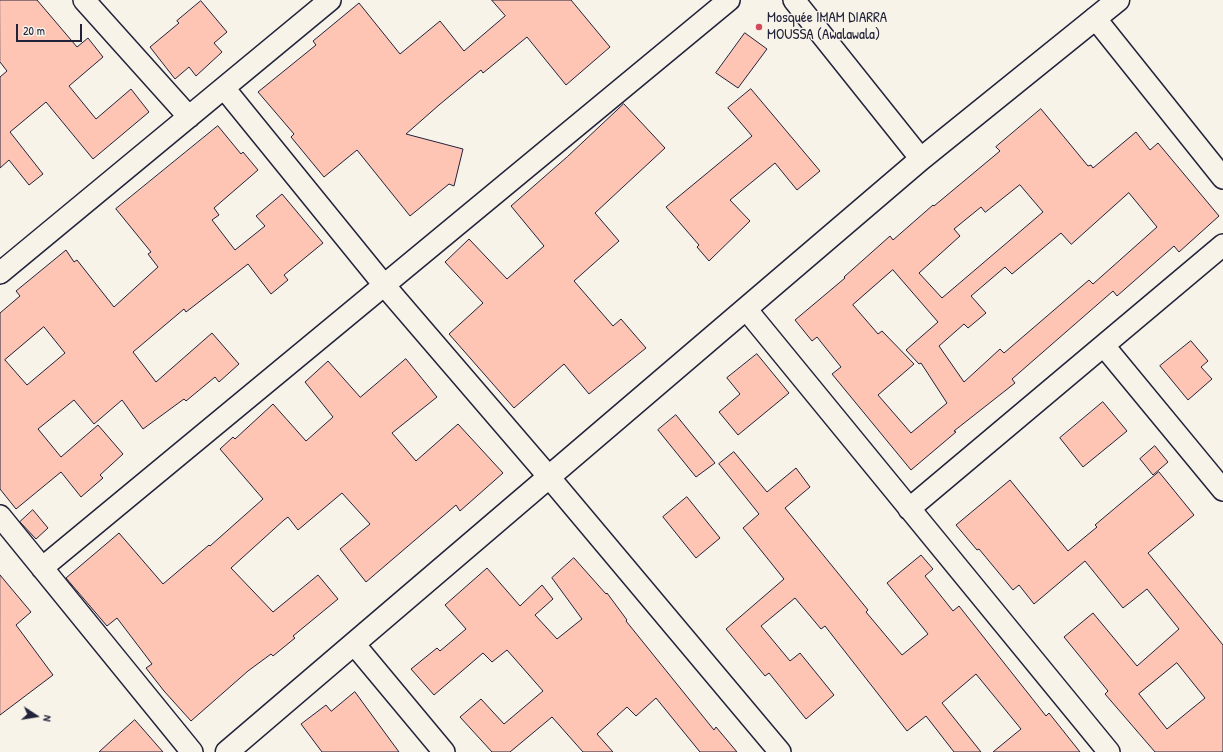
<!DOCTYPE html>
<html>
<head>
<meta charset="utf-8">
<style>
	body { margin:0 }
	#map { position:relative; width:1223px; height:752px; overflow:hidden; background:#f7f3e8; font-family:"Patrick Hand",sans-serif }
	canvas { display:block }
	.north { position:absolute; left:16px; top:696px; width:40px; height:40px; -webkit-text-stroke:3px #f7f3e8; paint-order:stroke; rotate:102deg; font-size:11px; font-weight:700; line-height:16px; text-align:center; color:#22223b }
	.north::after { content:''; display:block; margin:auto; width:14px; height:18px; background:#22223b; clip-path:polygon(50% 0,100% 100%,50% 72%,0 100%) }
	.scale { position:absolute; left:16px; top:24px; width:66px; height:18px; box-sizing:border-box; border:2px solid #22223b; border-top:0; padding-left:5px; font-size:12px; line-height:14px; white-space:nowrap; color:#22223b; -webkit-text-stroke:3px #f7f3e8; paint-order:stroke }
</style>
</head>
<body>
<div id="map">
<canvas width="1223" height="752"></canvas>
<div class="north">N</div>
<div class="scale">20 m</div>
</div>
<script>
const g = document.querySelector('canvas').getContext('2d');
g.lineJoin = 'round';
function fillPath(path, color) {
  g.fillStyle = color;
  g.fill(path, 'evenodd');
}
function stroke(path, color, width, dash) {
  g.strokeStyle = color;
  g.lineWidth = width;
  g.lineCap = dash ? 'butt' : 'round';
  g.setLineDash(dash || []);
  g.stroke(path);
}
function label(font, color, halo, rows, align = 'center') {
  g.font = font + ' "Patrick Hand",sans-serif';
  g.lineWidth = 3;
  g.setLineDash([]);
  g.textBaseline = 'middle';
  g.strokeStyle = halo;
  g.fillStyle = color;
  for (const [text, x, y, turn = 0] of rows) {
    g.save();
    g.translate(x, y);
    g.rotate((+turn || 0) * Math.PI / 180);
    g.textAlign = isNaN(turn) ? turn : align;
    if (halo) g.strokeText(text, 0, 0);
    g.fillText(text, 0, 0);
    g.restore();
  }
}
const building = new Path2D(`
	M 0,0 L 37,0 L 77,47 L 88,38 L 103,57 L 69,86 L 96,119 L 131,89 L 149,112 L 93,159 L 46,102 L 10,132 L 43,174 L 29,185 L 9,160 L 0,168 L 0,77 L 7,71 L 0,62 Z
	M 492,0 L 571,0 L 610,47 L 566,85 L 527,37 L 483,73 L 481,70 L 439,105 L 406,134 L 463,149 L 454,186 L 449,184 L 410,216 L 357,150 L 324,177 L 291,137 L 294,134 L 258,92 L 316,45 L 313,41 L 359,3 L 400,54 L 440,21 L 464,51 L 505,16 Z
	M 201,1 L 227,32 L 214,43 L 222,52 L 196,76 L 189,67 L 175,79 L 150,47 L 179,23 L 177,21 Z
	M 745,33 L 767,49 L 738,88 L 716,73 Z
	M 751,89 L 820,171 L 797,190 L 775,163 L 730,200 L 750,221 L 709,261 L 697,247 L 699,245 L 666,207 L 752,136 L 728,108 Z
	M 624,104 L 665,148 L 595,213 L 619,241 L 574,281 L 613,326 L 621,319 L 646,348 L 589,394 L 564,364 L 514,408 L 449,334 L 483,303 L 445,262 L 469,239 L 507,279 L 544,246 L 511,206 L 567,157 Z
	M 1041,109 L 1088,166 L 1091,165 L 1093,168 L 1136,132 L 1150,150 L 1158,143 L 1219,216 L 1179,252 L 1174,246 L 1117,296 L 1113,291 L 1012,379 L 1015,383 L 954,431 L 956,432 L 911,470 L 832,374 L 841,367 L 817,337 L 812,341 L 795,320 L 845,278 L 844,277 L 890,236 L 893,240 L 933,205 L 934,206 L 1000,151 L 996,147 ZM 1020,185 L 1043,212 L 942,298 L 919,273 L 960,236 L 954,229 L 981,207 L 985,212 ZM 1129,193 L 1157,227 L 1093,284 L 1089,280 L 1004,353 L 1000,349 L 964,382 L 939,346 L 964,324 L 968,328 L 986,313 L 971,296 L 1005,267 L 1012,274 L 1061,233 L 1071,244 ZM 893,270 L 938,322 L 906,350 L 919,364 L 921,363 L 947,403 L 911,433 L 878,395 L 914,364 L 882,331 L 878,334 L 853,305 Z
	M 218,126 L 241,154 L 243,152 L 258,170 L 214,208 L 219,215 L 212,220 L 235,250 L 265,226 L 256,216 L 282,194 L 323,243 L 284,275 L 288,280 L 271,294 L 248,264 L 186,312 L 184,309 L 133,352 L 156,382 L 212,333 L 239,364 L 219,382 L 215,377 L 186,401 L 184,399 L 143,429 L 122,400 L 94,424 L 74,400 L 38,429 L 61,457 L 98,425 L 123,454 L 100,475 L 103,478 L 81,497 L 61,472 L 16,509 L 0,489 L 0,313 L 20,296 L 16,291 L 66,250 L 74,262 L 77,260 L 114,307 L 158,267 L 148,254 L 151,252 L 116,209 ZM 44,327 L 65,353 L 27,385 L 5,360 Z
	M 1191,341 L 1208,361 L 1201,367 L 1212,379 L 1188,400 L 1160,366 Z
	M 757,354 L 789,393 L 738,435 L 719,412 L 740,394 L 727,378 Z
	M 406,359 L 437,397 L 392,433 L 416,461 L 458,424 L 503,473 L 460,511 L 456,505 L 366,582 L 340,549 L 370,524 L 342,493 L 298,530 L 288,517 L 284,520 L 231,568 L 273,612 L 318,575 L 338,599 L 293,636 L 295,638 L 273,656 L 271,654 L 248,671 L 191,721 L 164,691 L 146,668 L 152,664 L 117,618 L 107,626 L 66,578 L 119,533 L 163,584 L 209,545 L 210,546 L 263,499 L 220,449 L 233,437 L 235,439 L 273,404 L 306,441 L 333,417 L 305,382 L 328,361 L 360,397 Z
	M 1103,402 L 1127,431 L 1083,467 L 1060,438 Z
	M 676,415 L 715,463 L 696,477 L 658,430 Z
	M 1155,446 L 1168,462 L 1153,475 L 1140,459 Z
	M 734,452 L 767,492 L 796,468 L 810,487 L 785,508 L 868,610 L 866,612 L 902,655 L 928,634 L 887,583 L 921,555 L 933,569 L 925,576 L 953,611 L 959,606 L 1046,716 L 1049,713 L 1080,752 L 993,752 L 1021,729 L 976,674 L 942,703 L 981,752 L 954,752 L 926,716 L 907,731 L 825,626 L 821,629 L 795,598 L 761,626 L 790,661 L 800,653 L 834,695 L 806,719 L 769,673 L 765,676 L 726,629 L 784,579 L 743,528 L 759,514 L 719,464 Z
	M 1159,472 L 1194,515 L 1148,553 L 1223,645 L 1223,752 L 1155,752 L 1105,694 L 1108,691 L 1064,637 L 1093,613 L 1137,666 L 1179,629 L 1147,589 L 1123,608 L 1085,561 L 1034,604 L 1019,585 L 1013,590 L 979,549 L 977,550 L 956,525 L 1010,480 L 1068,551 L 1097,527 L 1095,525 L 1114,509 ZM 1177,663 L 1205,698 L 1167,729 L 1139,694 Z
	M 687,497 L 720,538 L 696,558 L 663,517 Z
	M 33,510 L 48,528 L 36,539 L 20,522 Z
	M 574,558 L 606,594 L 607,593 L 627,620 L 626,621 L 714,730 L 716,727 L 737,752 L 700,752 L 656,698 L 636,716 L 627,707 L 597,734 L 613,752 L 583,752 L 552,717 L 510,752 L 492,752 L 460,717 L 481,699 L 504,724 L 543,691 L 507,650 L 492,662 L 483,653 L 434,695 L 411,669 L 437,648 L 440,651 L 466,629 L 445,605 L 487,568 L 520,606 L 542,585 L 553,599 L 535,615 L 557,639 L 582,619 L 552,578 Z
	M 0,575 L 31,612 L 16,625 L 53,675 L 0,715 Z
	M 355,692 L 399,752 L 322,752 L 301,724 L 326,705 L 331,711 Z
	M 135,720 L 163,752 L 99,752 L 112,740 Z`);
const street = new Path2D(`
	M 84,0 L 189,117
	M 794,0 L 921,159
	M 1095,18 L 1223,178
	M 224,88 L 384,285 L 549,477 L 780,752
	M 0,273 L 330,0
	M 746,309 L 1109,752
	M 1104,346 L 1223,490
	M 909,509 L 1223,245
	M 0,516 L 192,752
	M 42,568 L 729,0
	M 354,644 L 444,752`);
const secondary = new Path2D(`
	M 227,752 L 921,159 L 1118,0`);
const markers = [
	[759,27,4,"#d1495b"]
];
const poiNames = [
	["Mosquée IMAM DIARRA",767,18],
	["MOUSSA (Awalawala)",767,35]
];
fillPath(building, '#fec4b4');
stroke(building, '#22223b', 1);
stroke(street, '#22223b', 24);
stroke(secondary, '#22223b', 25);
stroke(street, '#f7f3e8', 21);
stroke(secondary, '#f7f3e8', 22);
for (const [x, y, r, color] of markers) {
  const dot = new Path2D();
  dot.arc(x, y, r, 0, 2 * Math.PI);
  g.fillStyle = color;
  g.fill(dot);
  stroke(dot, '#f7f3e8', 1.5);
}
label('15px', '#22223b', '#f7f3e8', poiNames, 'left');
</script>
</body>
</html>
